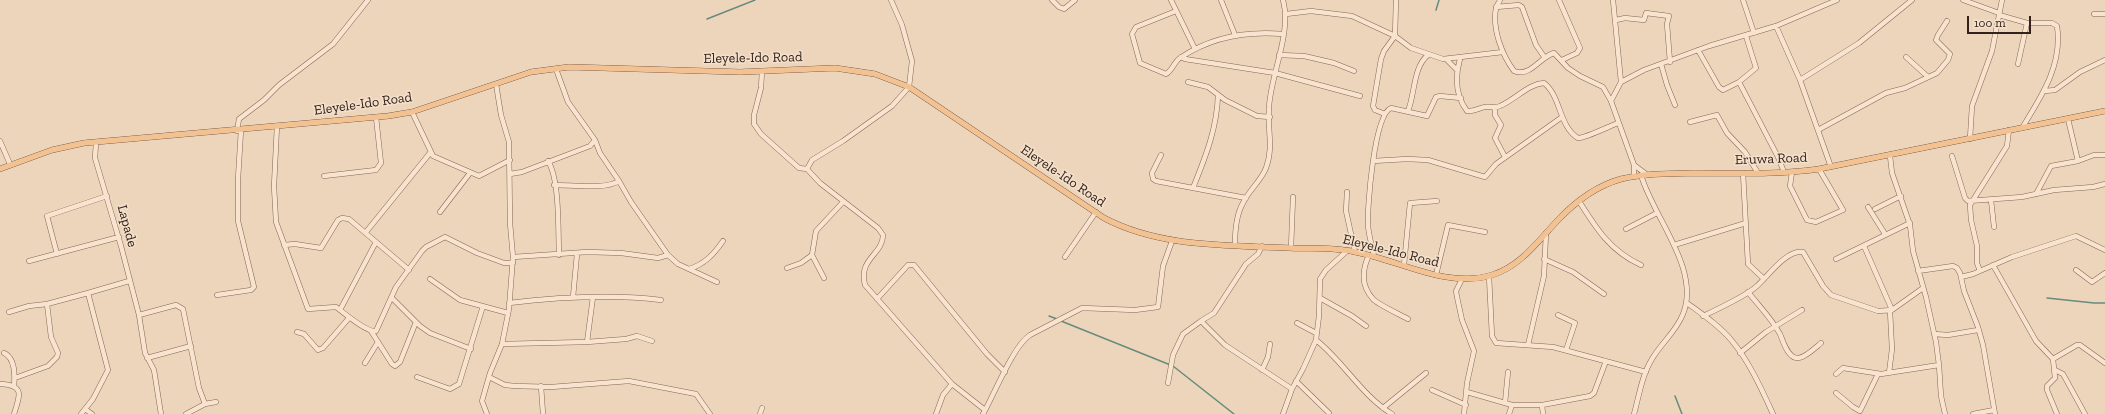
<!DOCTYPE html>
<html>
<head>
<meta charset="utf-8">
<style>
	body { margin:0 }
	#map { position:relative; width:2105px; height:414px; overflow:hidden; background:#edd5bc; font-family:"Zilla Slab",serif }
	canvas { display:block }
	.scale { position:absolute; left:1967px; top:16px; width:64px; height:18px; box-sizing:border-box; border:2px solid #33221b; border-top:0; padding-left:5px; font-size:12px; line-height:14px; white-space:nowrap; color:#33221b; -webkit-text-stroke:3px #f5e1cb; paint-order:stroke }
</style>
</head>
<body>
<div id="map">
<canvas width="2105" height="414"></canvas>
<div class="scale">100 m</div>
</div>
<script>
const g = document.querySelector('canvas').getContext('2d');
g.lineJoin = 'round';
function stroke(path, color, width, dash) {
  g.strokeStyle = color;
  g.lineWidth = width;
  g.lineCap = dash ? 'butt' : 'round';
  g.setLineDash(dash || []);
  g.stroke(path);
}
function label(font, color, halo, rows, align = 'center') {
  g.font = font + ' "Zilla Slab",serif';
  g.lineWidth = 3;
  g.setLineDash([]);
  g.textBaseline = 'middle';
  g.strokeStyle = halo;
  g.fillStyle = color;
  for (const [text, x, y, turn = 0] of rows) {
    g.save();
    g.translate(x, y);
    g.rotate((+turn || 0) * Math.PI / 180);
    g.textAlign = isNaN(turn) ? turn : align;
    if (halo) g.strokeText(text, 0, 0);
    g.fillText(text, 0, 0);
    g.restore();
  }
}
const stream = new Path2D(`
	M 1436,10 L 1439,0
	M 707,19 L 755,0
	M 2047,298 L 2094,303 L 2105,303
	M 1049,316 L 1057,319
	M 1061,321 L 1173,366 L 1234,414
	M 1675,396 L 1682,414`);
const minor = new Path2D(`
	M 891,0 L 902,25 L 912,61 L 909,87 L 892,106 L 843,141 L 812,160 L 807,169 L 820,183 L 878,228 L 883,235 C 883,255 858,258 865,285 L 952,384 L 985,410
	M 1052,0 L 1059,7 L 1064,9 L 1075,0
	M 1171,0 L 1195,49
	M 1221,0 L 1235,35
	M 1500,0 C 1499,3 1496,6 1496,8 C 1492,29 1502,55 1514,71 C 1530,78 1541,56 1554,53 L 1568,68 L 1580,76 L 1603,87 L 1611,101
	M 1559,0 L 1580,48 L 1577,53 L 1562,60
	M 1613,0 L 1621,82 L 1611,101 L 1634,165 L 1634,176
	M 1743,0 L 1754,33
	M 1963,0 L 1999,13
	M 1496,7 L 1519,5 L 1522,7 L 1536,45 L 1545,58
	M 1176,11 L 1136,27 L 1132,34 L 1140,63 L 1166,74 C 1172,71 1174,62 1180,58 C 1211,37 1247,31 1283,34
	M 1286,14 L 1311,11 L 1352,16 L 1395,36 L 1411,48 L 1443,59 L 1503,52
	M 2094,14 L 2105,14
	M 1999,15 L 2027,23 L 2052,23 L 2057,26 C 2063,65 2041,97 2022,128
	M 1616,20 L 1625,18 L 1644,20 L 1646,13 L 1669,16 L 1667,24 L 1670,62
	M 1776,26 L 1800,80 L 1831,167
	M 1698,50 L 1719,87 L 1723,90 L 1739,82 L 1756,68 L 1746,36
	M 1279,55 L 1304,56 L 1334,63 L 1354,71
	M 1181,57 L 1185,59 L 1275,73 L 1360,96
	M 1906,57 L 1928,77
	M 1460,59 C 1455,77 1455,95 1467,111 C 1474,112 1479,108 1485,107 C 1491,106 1495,109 1500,106 C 1515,100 1528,84 1544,83 C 1561,96 1559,127 1578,138 C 1583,139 1610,126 1618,123
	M 1447,60 L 1457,70
	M 1661,64 L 1667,85 L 1675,105
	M 2018,64 L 2027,23
	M 762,71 L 761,88 L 754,115 L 754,124 L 761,134 L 799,168 L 807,169
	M 1800,80 L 1859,43 L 1912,0
	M 1188,82 L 1208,87 L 1225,100 L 1257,116 L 1270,117
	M 1621,82 L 1644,70 L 1709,46 L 1776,26 L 1837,0
	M 1739,82 L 1778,157 L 1784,172
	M 2045,91 L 2055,90 L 2080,72 L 2105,60
	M 1495,108 L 1495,115 L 1501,125 L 1495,138 L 1505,157
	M 1408,111 C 1415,94 1413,67 1428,55
	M 412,112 L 433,156 L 479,176 L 510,160
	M 1385,114 L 1375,110 L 1373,106 L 1381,59 L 1384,51 L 1395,36 L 1396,0
	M 2068,119 L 2078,161
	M 1690,122 L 1717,115 L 1727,133 L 1745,152 L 1758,173
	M 277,126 L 274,186 L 276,222 L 308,309 L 336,307 C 343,312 367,333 376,331 L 396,287 L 422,251 L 426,247 L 445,237 L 477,253 L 504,263 L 513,263
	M 1818,130 L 1886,93 L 1905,88 L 1937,73 L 1948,60 L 1950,54 L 1936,40 L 1938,35 L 1947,21
	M 237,131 L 239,119 L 264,100 L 279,85 L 333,44 L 368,0
	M 1970,139 L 1972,106 L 1992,51 L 2002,0
	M 0,141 L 10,164
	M 96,143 L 95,158 L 121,246 L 139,315 L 145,353 L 154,370 L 161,414
	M 1161,155 L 1152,173 L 1153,179 L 1156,181 L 1246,198
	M 1890,156 L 1892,173 L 1910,225 L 1913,251 L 1926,297 L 1936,342 L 1939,365 L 1941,396 L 1945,414
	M 1952,156 L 1965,198 L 1968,201 L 2022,197 L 2054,190 L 2093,187 L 2105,184
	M 548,161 C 560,180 558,231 559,255
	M 1373,161 L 1407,159 L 1428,160 L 1485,177 L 1496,164 L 1562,117
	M 1634,165 L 1646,174
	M 1792,172 L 1790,186 L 1807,220 L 1816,222 L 1843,210 L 1819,169
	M 1743,173 L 1748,264 L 1764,279
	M 510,174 L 522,172 L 590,146 L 595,140 L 568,102 L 556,69
	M 324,176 L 376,170 L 381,163 L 376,117
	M 619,181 L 631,202 L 668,255 L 678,264 L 717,282
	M 554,185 C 571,185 605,190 619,181 L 600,153 L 595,140
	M 1193,188 C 1205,158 1217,129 1218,95
	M 1347,192 L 1346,211 L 1355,252
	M 2036,194 L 2051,166 L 2078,161 L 2094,155 L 2105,155
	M 1991,200 L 1994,227
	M 1579,201 C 1596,228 1610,251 1641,265
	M 1868,207 L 1885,234
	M 1875,209 L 1901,196
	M 440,212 L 470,173
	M 1626,229 L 1657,213
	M 366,232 L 430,153
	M 1235,244 C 1235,231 1236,215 1243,203 C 1249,190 1261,181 1266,168 C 1274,147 1267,128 1269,107 C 1271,73 1292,33 1283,0
	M 284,245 L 295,244 L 321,248 L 338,220 L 342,218 L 349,219 L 409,270
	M 1674,245 L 1746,223
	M 1262,246 L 1258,254 L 1246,264 L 1214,313 L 1201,321 L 1225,345 L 1292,389
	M 1864,246 L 1892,310
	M 1291,248 L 1293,197
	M 57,254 L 47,216 L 107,196
	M 1369,255 C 1362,270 1361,286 1373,299 C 1377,304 1401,315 1408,319
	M 1374,256 C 1372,246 1369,236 1368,226 C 1367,208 1374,115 1391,108 L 1427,116 L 1436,97 L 1440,96 L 1461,98
	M 513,257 L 587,252 L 621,253 L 658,258 L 668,255
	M 1065,257 L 1096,212
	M 1544,259 L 1573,272 L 1604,294
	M 1836,259 L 1910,223
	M 29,261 L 119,237
	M 1404,265 L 1410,203 L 1437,201
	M 1993,265 L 2036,341 L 2053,359 L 2055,378 L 2047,386 L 2047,390 L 2057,414
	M 787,268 L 801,263 L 812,255
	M 689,269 C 705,264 714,254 723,241
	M 2076,270 L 2092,282 L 2105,273
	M 1918,271 L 1953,266 L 1957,268 L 1960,273 L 1964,291 L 1978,327 L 1983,345 L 1995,414
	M 1980,271 L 1977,263 L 1977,246 L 1971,220 L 1970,205 L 2007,146 L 2009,130
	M 1436,275 L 1448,225 L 1485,232
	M 1489,276 L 1492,336 L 1496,343 L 1553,347 L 1646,372
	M 1961,277 L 1973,274 L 2012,257 L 2076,236 L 2105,250
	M 824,278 L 812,255 L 816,231 L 843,202
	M 430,279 L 460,300 L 508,313
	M 1462,279 L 1456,291 L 1457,297 L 1462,320 L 1474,351 L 1467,383 L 1464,414
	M 1748,292 C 1759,306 1772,319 1780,334 C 1783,341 1788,359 1798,358 C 1805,358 1815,348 1821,343
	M 217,295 L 251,290 L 254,287 L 238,221 L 238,179 L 241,130
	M 573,297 L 577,254
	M 392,298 L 420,326 L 430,333 L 471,349
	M 1320,298 L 1352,316 L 1366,326
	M 877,299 L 908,265 L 914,265 L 987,354 L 1005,372
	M 509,303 C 559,297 611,294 661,300
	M 1687,303 C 1702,314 1720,326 1732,341 C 1749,361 1762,390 1773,414
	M 340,310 L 376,242
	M 9,312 L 29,306 L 47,304 L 88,293
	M 139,315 L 176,305 L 183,309 L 199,388 L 205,404
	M 1558,315 L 1575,323 L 1566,350
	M 1703,316 C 1718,309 1746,296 1757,286 C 1768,276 1787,249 1803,252 L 1823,286 L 1831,295 L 1878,311 L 1892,310 L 1923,288
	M 1297,323 L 1316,333
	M 371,331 L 392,364 L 395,366 L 400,362 L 416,322
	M 297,332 L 304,334 L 318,350 L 323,348 L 349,318
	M 1934,334 L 1948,335 L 1978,330
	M 1316,340 C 1343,361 1362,396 1392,414
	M 587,342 L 593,297
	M 502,344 L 587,342 L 626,339 L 637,336 L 652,341
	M 1528,345 L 1544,276 L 1546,233
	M 4,353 C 15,358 15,376 14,386
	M 1740,353 L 1766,332 L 1802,310
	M 147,358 L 191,346
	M 2053,359 L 2077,345 L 2080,345 L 2105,363
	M 365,363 L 378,342
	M 1262,370 L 1268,357 L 1270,344
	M 2055,370 L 2063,374 L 2085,414
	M 1889,373 L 1892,349 L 1890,311
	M 1836,374 L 1843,368 L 1881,374 L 1939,365
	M 417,377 L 450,389 L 459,384 L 483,306
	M 489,377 L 505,385 L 515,386 L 551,387 L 629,381 L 696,394 L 710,414
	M 15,378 L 48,366 L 57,357 L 58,353 L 51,337 L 47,304
	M 1296,381 L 1329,413
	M 1168,383 L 1173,355 L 1183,334 L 1201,321
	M 0,384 C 25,385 20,395 14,414
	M 541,386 L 543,414
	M 1432,390 L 1466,405
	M 1467,392 L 1512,405 L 1542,405 L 1590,396 L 1594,393 L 1606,361
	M 1836,393 L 1853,407 L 1860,411 L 1878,374
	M 1505,403 L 1508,372
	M 1542,405 L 1543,414
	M 1383,408 L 1426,373
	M 85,409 L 92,414
	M 81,414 L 93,399 L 108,370 L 88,293 L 129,281
	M 186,414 L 205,404 L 216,402
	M 487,414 L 482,401 L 490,373 L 502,344 L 509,309 L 513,257 L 510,223 L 509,142 L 501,115 L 496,84
	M 760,414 L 762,408
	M 936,414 L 943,395 L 952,384
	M 983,414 C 994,395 1013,346 1030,335 L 1082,308 L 1135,310 L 1158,307 L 1163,266 L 1172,241
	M 1283,414 L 1292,389 L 1303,369 L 1316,340 L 1319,316 L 1320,279 L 1326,270 L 1348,250
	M 1509,414 L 1512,405
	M 1634,414 C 1639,396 1642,375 1652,359 C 1661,343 1676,332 1683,314 C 1701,269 1653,217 1641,175
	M 1973,414 L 1994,410`);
const major = new Path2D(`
	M 0,169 L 52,150 L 84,143 L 388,116 L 412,112 L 531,72 L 569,67 L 740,72 L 835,68 L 875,74 L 909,87 L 1104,218 C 1161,248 1228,245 1290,248 C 1312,249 1333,247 1355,252 C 1399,260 1447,289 1492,275 C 1521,266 1538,241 1558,220 C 1576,201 1596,186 1621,179 C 1645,173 1669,174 1693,173 C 1735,173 1778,175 1819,169 L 2105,111`);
const streetNames = [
	["Eleyele-Ido Road",753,58,-1],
	["Eleyele-Ido Road",363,104,-8],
	["Eruwa Road",1771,159,-2],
	["Eleyele-Ido Road",1063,176,34],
	["Lapade",127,226,75],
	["Eleyele-Ido Road",1391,251,14]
];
stroke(stream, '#688b7c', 1.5);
stroke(minor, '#846656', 5.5);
stroke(major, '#51352b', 6);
stroke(minor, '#f8e4ce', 4.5);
stroke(major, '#f2c292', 5.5);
label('14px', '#33221b', '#f5e1cb', streetNames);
</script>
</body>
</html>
